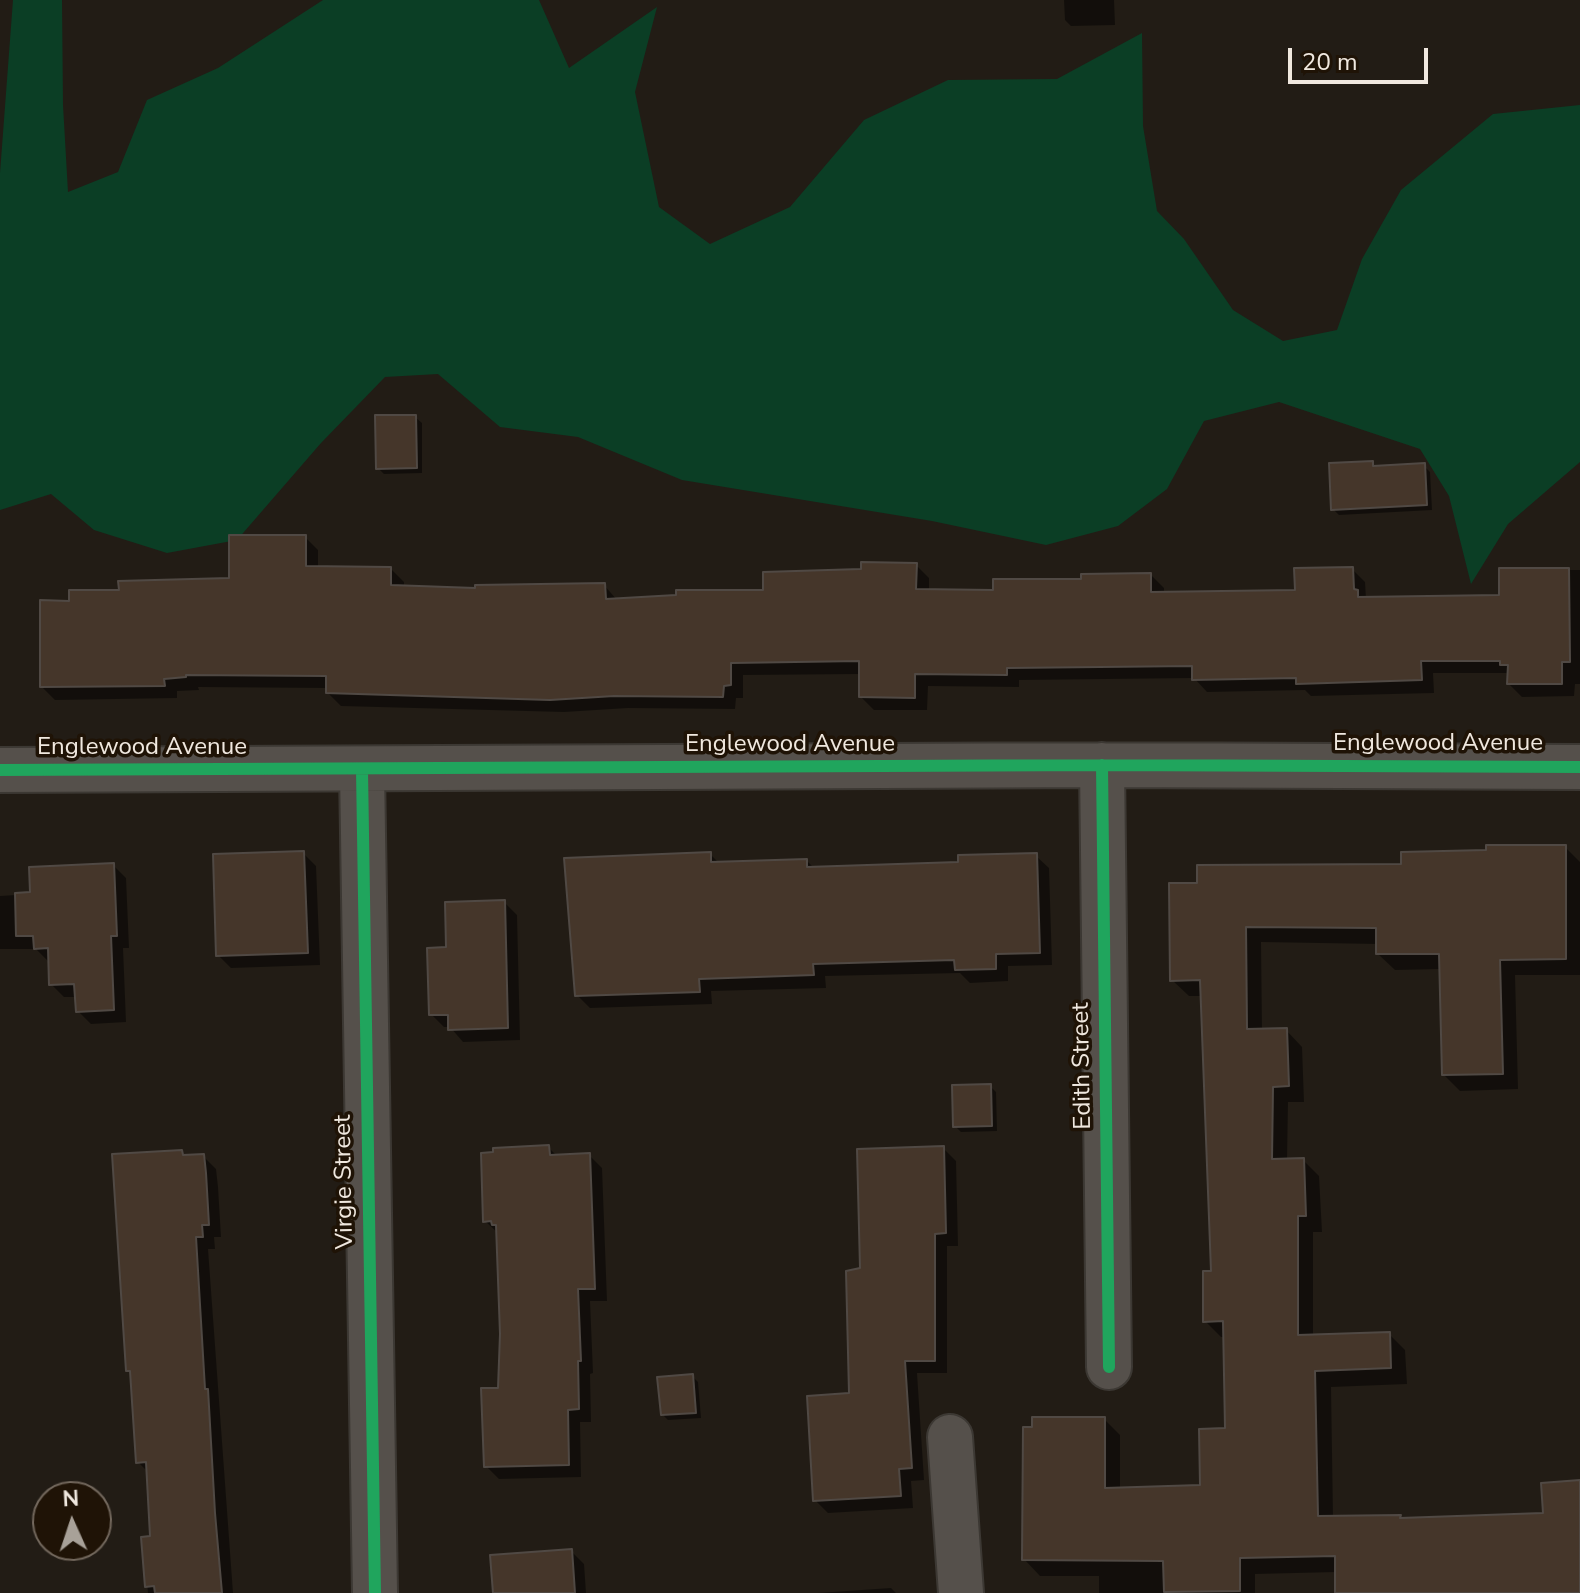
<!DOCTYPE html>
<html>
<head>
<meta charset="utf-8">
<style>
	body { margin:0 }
	#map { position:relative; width:1580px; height:1593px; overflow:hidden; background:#221c15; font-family:"Nunito Sans",sans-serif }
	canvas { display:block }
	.north { position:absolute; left:32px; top:1481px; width:80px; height:80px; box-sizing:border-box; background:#1f1306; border:2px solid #73685d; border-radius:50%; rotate:357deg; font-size:22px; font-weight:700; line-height:32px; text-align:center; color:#f0e8df }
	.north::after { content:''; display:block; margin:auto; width:28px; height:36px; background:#a8a198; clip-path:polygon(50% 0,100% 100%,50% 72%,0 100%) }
	.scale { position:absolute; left:1288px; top:48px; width:140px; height:36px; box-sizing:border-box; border:4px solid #f0e8df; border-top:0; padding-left:10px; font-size:24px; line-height:28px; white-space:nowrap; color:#f0e8df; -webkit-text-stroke:6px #1f1306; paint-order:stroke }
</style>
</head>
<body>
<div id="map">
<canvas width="1580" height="1593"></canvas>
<div class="north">N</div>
<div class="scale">20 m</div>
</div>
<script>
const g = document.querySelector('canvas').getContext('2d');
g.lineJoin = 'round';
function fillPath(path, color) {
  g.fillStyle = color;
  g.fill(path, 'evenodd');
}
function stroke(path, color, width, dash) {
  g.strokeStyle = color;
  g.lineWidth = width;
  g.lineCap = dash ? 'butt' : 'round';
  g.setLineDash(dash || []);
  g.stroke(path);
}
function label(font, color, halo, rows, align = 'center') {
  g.font = font + ' "Nunito Sans",sans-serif';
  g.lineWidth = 7;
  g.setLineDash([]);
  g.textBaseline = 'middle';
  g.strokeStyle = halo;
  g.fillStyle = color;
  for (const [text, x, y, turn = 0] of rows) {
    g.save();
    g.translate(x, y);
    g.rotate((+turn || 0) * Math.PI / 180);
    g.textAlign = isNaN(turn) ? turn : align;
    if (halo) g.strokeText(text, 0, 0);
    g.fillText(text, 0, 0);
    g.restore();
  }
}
const green = new Path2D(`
	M 13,0 L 62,0 L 63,105 L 68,192 L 118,172 L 147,100 L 218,68 L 323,0 L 539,0 L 569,68 L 657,7 L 635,92 L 659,207 L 710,244 L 790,207 L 864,120 L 948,80 L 1057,79 L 1142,33 L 1143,126 L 1157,211 L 1184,239 L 1233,310 L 1283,341 L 1337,330 L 1362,259 L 1401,190 L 1493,114 L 1580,105 L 1580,462 L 1508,524 L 1471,584 L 1449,496 L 1420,449 L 1279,402 L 1204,421 L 1167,489 L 1118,526 L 1046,545 L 932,521 L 682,480 L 578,437 L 500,427 L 438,374 L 385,377 L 321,443 L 237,540 L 167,553 L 94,530 L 51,494 L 0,510 L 0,173 Z`);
const shadow = new Path2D(`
	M 1064,0 L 1114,0 L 1115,25 L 1071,26 L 1065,20 Z
	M 415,417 L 422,423 L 422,473 L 384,474 L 378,468 Z
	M 1372,463 L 1377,468 L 1424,466 L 1430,472 L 1432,510 L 1339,515 L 1333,509 Z
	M 305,537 L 318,550 L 318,568 L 391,569 L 404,582 L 404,588 L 476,590 L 604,585 L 617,600 L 765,592 L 863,571 L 916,565 L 929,578 L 929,592 L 995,592 L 1151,575 L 1164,588 L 1164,594 L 1297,592 L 1352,569 L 1365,582 L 1366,599 L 1501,597 L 1501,570 L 1580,570 L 1580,684 L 1575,684 L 1574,696 L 1522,697 L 1509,684 L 1510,673 L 1433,673 L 1434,693 L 1311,696 L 1305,690 L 1207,692 L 1194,678 L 1019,680 L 1019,687 L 928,686 L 927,710 L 874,710 L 861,697 L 861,674 L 743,675 L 743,698 L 736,698 L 735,709 L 628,708 L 564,712 L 341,706 L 328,693 L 328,688 L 198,687 L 199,690 L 177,691 L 177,698 L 55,700 L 42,687 L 71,603 L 121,592 L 231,580 Z
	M 1565,847 L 1580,862 L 1580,975 L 1515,975 L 1518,1089 L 1460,1091 L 1444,1075 L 1441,969 L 1395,970 L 1378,954 L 1378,944 L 1261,942 L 1262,1031 L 1286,1030 L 1302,1047 L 1304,1102 L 1288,1102 L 1287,1160 L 1303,1160 L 1319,1176 L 1322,1232 L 1313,1232 L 1313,1337 L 1389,1334 L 1405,1350 L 1407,1384 L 1331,1387 L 1333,1518 L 1400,1517 L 1403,1520 L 1545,1515 L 1580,1482 L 1580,1593 L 1339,1593 L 1337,1572 L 1255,1574 L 1255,1593 L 1099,1593 L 1099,1576 L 1040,1576 L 1024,1559 L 1034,1429 L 1104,1419 L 1120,1435 L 1120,1489 L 1202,1487 L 1227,1430 L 1225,1337 L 1221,1337 L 1205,1321 L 1213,1273 L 1202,996 L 1189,996 L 1172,980 L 1199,885 Z
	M 303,853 L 316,866 L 320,965 L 231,968 L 218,955 Z
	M 710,854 L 720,864 L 807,861 L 815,869 L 960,864 L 1036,856 L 1049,868 L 1052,965 L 1008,966 L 1008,981 L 970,983 L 960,973 L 825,976 L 826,988 L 711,991 L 712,1004 L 590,1008 L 577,995 Z
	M 113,865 L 126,878 L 129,948 L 123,948 L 126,1022 L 91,1024 L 78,1011 L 77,997 L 64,997 L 51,984 L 48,961 L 36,949 L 0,949 L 0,896 L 32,894 Z
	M 504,902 L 517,915 L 520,1040 L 463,1042 L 450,1027 L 444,1027 L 431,1014 L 448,949 Z
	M 990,1086 L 996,1092 L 997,1131 L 961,1132 L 955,1126 Z
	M 548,1147 L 557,1156 L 589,1155 L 602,1168 L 607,1301 L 590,1301 L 593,1373 L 590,1374 L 591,1422 L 580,1422 L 581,1477 L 499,1479 L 486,1466 L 500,1390 L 499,1234 L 485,1221 Z
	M 943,1148 L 956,1161 L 958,1246 L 947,1246 L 947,1373 L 917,1373 L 924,1480 L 911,1481 L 913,1508 L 828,1513 L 815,1500 L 851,1395 L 862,1269 Z
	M 181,1152 L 187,1157 L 203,1156 L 216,1169 L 218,1187 L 221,1237 L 214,1237 L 215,1249 L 208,1249 L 233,1593 L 148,1593 L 143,1538 L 152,1538 L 149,1473 L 138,1462 L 133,1375 L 128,1370 Z
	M 692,1376 L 698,1382 L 701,1418 L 668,1420 L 662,1414 Z
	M 571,1551 L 584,1564 L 586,1593 L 495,1593 Z
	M 891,1588 L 896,1593 L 818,1593 Z`);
const building = new Path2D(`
	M 375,415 L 416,415 L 417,468 L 376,469 Z
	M 1373,461 L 1373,466 L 1425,463 L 1427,505 L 1331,510 L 1329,463 Z
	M 229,535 L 306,535 L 306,566 L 391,567 L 391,585 L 475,588 L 475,585 L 605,583 L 606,599 L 676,595 L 676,590 L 763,590 L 763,572 L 861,569 L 861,562 L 917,563 L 916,589 L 993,590 L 993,579 L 1081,579 L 1081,574 L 1151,573 L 1151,592 L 1295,590 L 1294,568 L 1353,567 L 1354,589 L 1358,590 L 1358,597 L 1499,595 L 1499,568 L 1569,568 L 1570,662 L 1562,662 L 1562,684 L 1507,684 L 1508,665 L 1500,665 L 1500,661 L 1421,661 L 1422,680 L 1296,684 L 1296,678 L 1192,680 L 1192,666 L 1007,668 L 1007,675 L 915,674 L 915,698 L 859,697 L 859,661 L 731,663 L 731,685 L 724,686 L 723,697 L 614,696 L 550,700 L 326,693 L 326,676 L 186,675 L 186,677 L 164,679 L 165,686 L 40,687 L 40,600 L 69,601 L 69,590 L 119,590 L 118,581 L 229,578 Z
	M 1486,845 L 1566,845 L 1566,959 L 1500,960 L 1503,1074 L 1442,1075 L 1439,954 L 1376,954 L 1376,928 L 1246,927 L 1247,1029 L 1287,1028 L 1289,1086 L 1273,1087 L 1272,1159 L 1304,1158 L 1306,1216 L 1298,1216 L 1298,1335 L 1390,1332 L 1391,1368 L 1315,1371 L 1318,1516 L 1401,1515 L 1400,1518 L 1543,1513 L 1541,1483 L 1580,1480 L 1580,1593 L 1335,1593 L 1335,1556 L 1240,1558 L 1240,1591 L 1164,1592 L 1163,1561 L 1022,1560 L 1023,1427 L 1032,1427 L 1032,1417 L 1105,1417 L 1105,1488 L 1200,1485 L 1199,1429 L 1225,1428 L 1223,1321 L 1203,1322 L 1203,1271 L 1211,1271 L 1200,980 L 1170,981 L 1169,883 L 1197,883 L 1197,865 L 1401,864 L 1401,852 L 1486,850 Z
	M 304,851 L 308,953 L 216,956 L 213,854 Z
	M 711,852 L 711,862 L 807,859 L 807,867 L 958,862 L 958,855 L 1037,853 L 1040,953 L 996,954 L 996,969 L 955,970 L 954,960 L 813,964 L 814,975 L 699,979 L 700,992 L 575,996 L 564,858 Z
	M 114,863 L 117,936 L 111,936 L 114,1010 L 76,1012 L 74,984 L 49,985 L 48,948 L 34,949 L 33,936 L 16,936 L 15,893 L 30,892 L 29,867 Z
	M 505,900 L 508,1028 L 448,1030 L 448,1015 L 429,1015 L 427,948 L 446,947 L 445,902 Z
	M 991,1084 L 992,1126 L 953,1127 L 952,1085 Z
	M 549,1145 L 550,1155 L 590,1153 L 595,1289 L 578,1289 L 581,1361 L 578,1361 L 579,1409 L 568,1410 L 569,1465 L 484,1467 L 481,1388 L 498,1388 L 500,1334 L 496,1225 L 492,1225 L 491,1221 L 483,1222 L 481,1153 L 493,1152 L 493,1148 Z
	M 944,1146 L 946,1233 L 935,1234 L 935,1361 L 905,1361 L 912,1468 L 899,1469 L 901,1496 L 813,1501 L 807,1396 L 849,1393 L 846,1271 L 860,1268 L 857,1149 Z
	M 182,1150 L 183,1155 L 204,1154 L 206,1173 L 209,1225 L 202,1225 L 203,1237 L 196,1237 L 205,1389 L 208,1389 L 215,1513 L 222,1593 L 155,1593 L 154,1586 L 145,1587 L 141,1537 L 150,1536 L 146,1462 L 136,1463 L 130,1371 L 126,1371 L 112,1154 Z
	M 693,1374 L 696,1413 L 661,1415 L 657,1377 Z
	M 572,1549 L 575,1593 L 493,1593 L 490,1555 Z`);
const minor = new Path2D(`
	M 1102,765 L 1109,1367
	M 0,770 L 1102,765 L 1580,767
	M 362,770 L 375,1593
	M 950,1437 L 961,1593`);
const cycleway = new Path2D(`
	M 1102,765 L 1109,1367
	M 0,770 L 1102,765 L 1580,767
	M 362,770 L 375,1593`);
const streetNames = [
	["Englewood Avenue",1438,744],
	["Englewood Avenue",790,745],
	["Englewood Avenue",142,748],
	["Edith Street",1083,1066,-91],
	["Virgie Street",345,1182,-91]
];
fillPath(green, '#0b3e25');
fillPath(shadow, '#0007');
fillPath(building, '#45362a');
stroke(building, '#504944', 2);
stroke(minor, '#3c3833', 48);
stroke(minor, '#55504b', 44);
stroke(cycleway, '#20a55d', 12);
label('24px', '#f0e8df', '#1f1306', streetNames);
</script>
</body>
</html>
